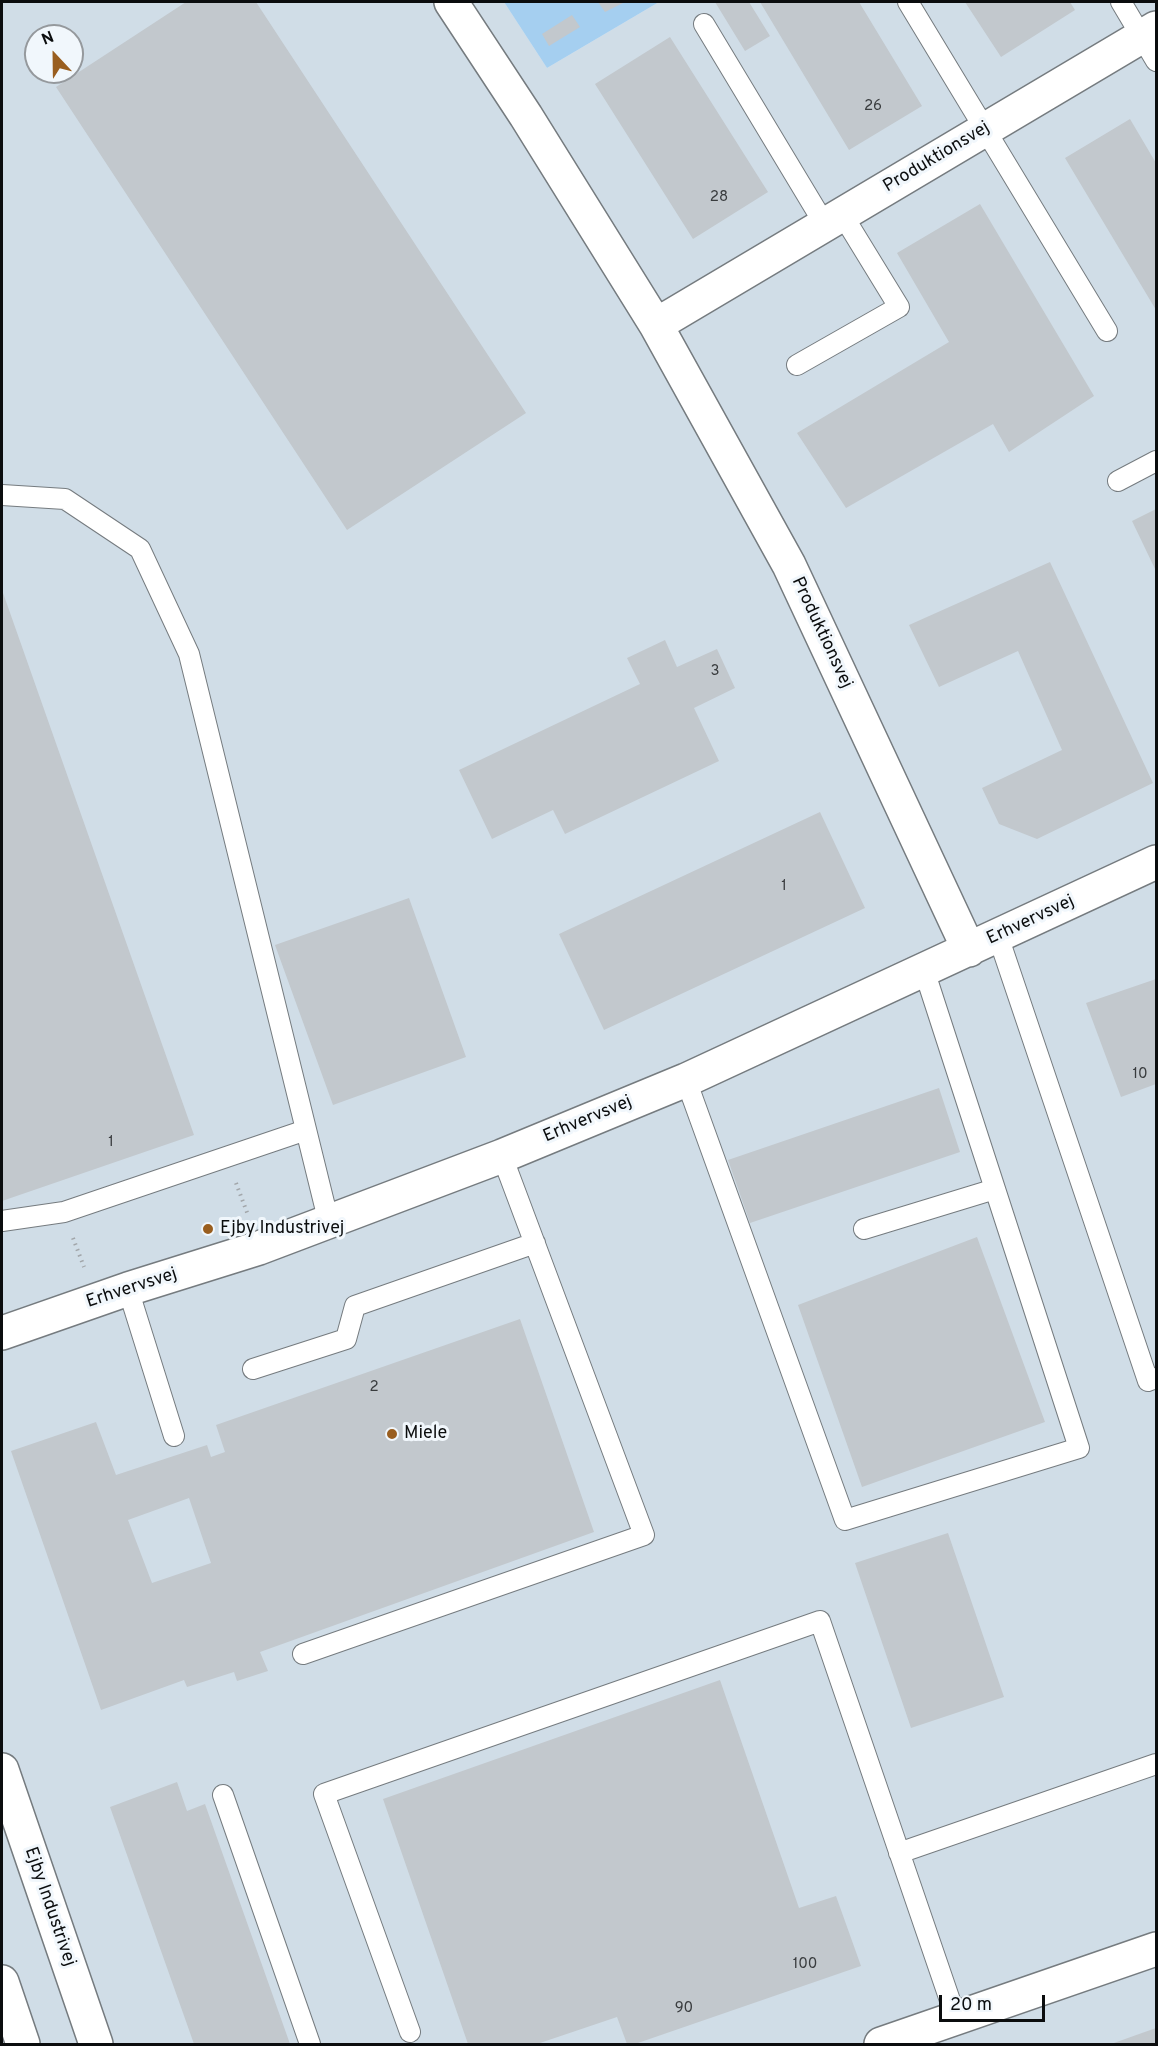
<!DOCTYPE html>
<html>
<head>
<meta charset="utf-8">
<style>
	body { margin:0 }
	#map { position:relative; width:1158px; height:2046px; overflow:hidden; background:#e4eaef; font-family:Overpass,sans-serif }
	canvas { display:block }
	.frame { position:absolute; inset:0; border:3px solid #0b0d0e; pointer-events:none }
	.north { position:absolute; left:24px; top:24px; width:60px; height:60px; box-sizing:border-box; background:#f1f7fc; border:2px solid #95999d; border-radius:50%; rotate:338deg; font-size:16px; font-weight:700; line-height:24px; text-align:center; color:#0b0d0e }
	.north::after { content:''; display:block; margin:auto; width:21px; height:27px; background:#995e1f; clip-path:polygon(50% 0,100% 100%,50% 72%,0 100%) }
	.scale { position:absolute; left:939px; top:1995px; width:106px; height:27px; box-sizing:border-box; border:3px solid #0b0d0e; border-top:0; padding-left:8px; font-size:18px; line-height:21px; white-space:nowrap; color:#0b0d0e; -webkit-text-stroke:4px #f1f7fc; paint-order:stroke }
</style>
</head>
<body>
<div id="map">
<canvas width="1158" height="2046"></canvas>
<div class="frame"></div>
<div class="north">N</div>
<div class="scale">20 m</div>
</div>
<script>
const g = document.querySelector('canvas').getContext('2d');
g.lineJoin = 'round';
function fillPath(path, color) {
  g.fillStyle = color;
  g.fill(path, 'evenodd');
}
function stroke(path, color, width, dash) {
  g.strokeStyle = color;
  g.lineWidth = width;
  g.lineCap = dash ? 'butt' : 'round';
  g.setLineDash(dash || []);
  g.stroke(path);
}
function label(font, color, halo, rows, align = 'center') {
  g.font = font + ' Overpass,sans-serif';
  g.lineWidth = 6;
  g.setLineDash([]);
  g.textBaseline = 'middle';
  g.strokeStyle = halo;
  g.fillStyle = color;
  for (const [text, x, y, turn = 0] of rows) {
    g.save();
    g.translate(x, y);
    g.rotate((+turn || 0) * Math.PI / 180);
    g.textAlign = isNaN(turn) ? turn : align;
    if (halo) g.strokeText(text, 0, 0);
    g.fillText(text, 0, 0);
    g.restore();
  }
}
const built = new Path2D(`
	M 2,2 L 504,2 L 547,68 L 659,2 L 1156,2 L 1156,2044 L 2,2044 ZM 36,36 L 72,36 L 72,72 L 36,72 Z`);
const green = new Path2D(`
	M 504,2 L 659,2 L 547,68 Z`);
const building = new Path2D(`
	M 186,2 L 256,2 L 526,413 L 347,530 L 56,87 Z
	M 598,2 L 625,2 L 605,12 Z
	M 715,2 L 749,2 L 770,36 L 745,51 Z
	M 760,2 L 859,2 L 922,106 L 849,150 Z
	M 965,2 L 1070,2 L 1075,10 L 1001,57 Z
	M 572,15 L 580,27 L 549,46 L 542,34 Z
	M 670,37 L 768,192 L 693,239 L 595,84 Z
	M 1130,119 L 1156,163 L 1156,310 L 1065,158 Z
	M 980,204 L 1094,396 L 1009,452 L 993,424 L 846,508 L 797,433 L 949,342 L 897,253 Z
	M 1156,509 L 1156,571 L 1132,521 Z
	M 1050,562 L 1153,783 L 1037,839 L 999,824 L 982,788 L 1062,750 L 1018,651 L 939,687 L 909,625 Z
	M 2,590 L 194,1135 L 2,1201 Z
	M 665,640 L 677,667 L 717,649 L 735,688 L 694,708 L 719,761 L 565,834 L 553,810 L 492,839 L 459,770 L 640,684 L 627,658 Z
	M 820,812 L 865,908 L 604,1030 L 559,934 Z
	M 409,898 L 466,1057 L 333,1105 L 275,945 Z
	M 1156,979 L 1156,1084 L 1121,1097 L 1086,1003 Z
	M 939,1088 L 960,1152 L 750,1223 L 728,1160 Z
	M 977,1237 L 1045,1422 L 862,1487 L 798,1305 Z
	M 520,1319 L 594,1532 L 260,1652 L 268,1671 L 237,1681 L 234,1672 L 187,1687 L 184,1680 L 101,1710 L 11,1451 L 96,1422 L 116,1475 L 207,1445 L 211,1457 L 225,1452 L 216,1425 ZM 189,1498 L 211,1563 L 152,1583 L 128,1520 Z
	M 948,1533 L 1004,1697 L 911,1728 L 855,1563 Z
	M 720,1680 L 799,1908 L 836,1896 L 861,1966 L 635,2044 L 627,2044 L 617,2017 L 537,2044 L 468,2044 L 383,1799 Z
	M 177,1782 L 187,1811 L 205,1804 L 290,2044 L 194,2044 L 110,1807 Z
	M 1156,2028 L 1156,2044 L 1111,2044 Z`);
const path = new Path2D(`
	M 236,1183 L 248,1215
	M 73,1238 L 84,1267`);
const lane = new Path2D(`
	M 908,2 L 1107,331
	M 1121,2 L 1156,61
	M 704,24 L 825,225
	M 797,365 L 899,307 L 842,214
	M 1118,481 L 1156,461
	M 2,495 L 65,499 L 140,549 L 189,654 L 329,1223
	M 998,936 L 1148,1381 L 1156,1378
	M 686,1080 L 845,1520 L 1079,1448 L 924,970
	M 2,1221 L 64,1212 L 306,1130
	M 864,1229 L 995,1189
	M 128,1289 L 174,1436
	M 253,1369 L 346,1339 L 355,1306 L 535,1243
	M 303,1654 L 644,1535 L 502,1156
	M 223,1795 L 310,2044
	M 899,1853 L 1156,1764
	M 410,2032 L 324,1794 L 820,1621 L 956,2018`);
const street = new Path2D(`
	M 451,2 L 526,116 L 656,325 L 789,565 L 969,950
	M 656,325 L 1156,28
	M 2,1333 L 128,1289 L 259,1248 L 502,1156 L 686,1080 L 1156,862
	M 881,2044 L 1156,1949`);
const secondary = new Path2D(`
	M 2,1770 L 96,2044
	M 2,1982 L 23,2044`);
const markers = [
	[208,1229,6,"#995e1f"],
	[392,1434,6,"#995e1f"]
];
const numberNames = [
	["26",873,107],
	["28",719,198],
	["3",715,672],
	["1",784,887],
	["10",1140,1075],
	["1",111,1143],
	["2",374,1388],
	["100",805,1965],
	["90",684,2009]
];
const streetNames = [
	["Produktionsvej",937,158,-31],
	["Produktionsvej",821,633,65],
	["Erhvervsvej",1031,921,-25],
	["Erhvervsvej",588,1120,-23],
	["Erhvervsvej",132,1289,-18],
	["Ejby Industrivej",49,1907,71]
];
const poiNames = [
	["Ejby Industrivej",220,1229],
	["Miele",404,1434]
];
fillPath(built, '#d0dde7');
fillPath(green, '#a5cff0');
fillPath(building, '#c2c8cd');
stroke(lane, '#757b7f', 22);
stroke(street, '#757b7f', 36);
stroke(secondary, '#757b7f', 36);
stroke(path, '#a2a6aa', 4, [1.5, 4.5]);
stroke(lane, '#fff', 20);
stroke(street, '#fff', 33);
stroke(secondary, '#fff', 33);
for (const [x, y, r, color] of markers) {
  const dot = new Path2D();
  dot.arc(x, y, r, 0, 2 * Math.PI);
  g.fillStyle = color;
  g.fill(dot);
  stroke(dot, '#f1f7fc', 2);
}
label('15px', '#393c3e', null, numberNames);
label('18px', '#0b0d0e', '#f1f7fc', streetNames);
label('18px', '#0b0d0e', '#f1f7fc', poiNames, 'left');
</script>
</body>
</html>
